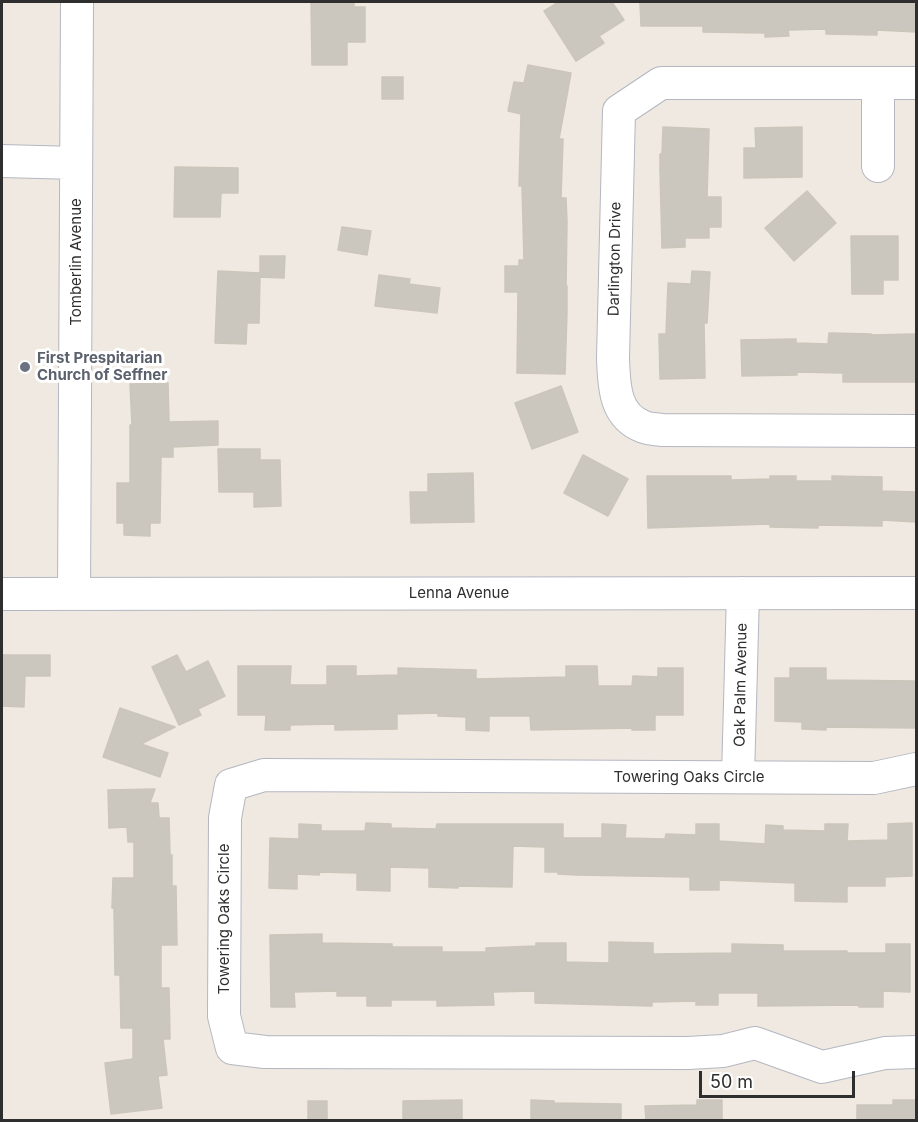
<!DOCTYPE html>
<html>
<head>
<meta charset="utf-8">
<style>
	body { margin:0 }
	#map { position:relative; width:918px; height:1122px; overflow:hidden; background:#efe9e1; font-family:Inter,sans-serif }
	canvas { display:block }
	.frame { position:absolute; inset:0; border:3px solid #2e2e2e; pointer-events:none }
	.scale { position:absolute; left:699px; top:1071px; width:156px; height:27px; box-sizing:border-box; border:3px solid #2e2e2e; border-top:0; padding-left:8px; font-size:18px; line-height:21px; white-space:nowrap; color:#2e2e2e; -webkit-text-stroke:4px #fff; paint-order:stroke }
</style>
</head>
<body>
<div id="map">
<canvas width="918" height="1122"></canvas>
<div class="frame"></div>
<div class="scale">50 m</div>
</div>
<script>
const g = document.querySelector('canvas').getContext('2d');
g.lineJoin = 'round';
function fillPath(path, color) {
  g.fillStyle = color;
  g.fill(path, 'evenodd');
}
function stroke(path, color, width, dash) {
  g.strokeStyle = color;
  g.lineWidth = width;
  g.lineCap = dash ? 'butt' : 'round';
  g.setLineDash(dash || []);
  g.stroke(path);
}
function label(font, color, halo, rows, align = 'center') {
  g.font = font + ' Inter,sans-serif';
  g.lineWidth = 6;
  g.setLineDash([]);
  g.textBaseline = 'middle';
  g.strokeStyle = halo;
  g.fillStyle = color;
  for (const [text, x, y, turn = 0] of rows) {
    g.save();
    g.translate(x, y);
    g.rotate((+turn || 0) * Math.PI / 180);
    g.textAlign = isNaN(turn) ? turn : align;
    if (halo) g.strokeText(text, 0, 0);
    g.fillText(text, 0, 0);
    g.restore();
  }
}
const building = new Path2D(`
	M 311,2 L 354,2 L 354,7 L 365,7 L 365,42 L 347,42 L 347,65 L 312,65 Z
	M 559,2 L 612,2 L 624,20 L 599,36 L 604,43 L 576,61 L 544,11 Z
	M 640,2 L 916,2 L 916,32 L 877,30 L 877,35 L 826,34 L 826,29 L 788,30 L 789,36 L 765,37 L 765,33 L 703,32 L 703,26 L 641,26 Z
	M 528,65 L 571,73 L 559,139 L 563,139 L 561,198 L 566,198 L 567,222 L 566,286 L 567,286 L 567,312 L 565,374 L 517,373 L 518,292 L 505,292 L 505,266 L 519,266 L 519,260 L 524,260 L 522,186 L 519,186 L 521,114 L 508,111 L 514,82 L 524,83 Z
	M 382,77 L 403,77 L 403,99 L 382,99 Z
	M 663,127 L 709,129 L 707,197 L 721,197 L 721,227 L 709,227 L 709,238 L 685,238 L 685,247 L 662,248 L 660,170 L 660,154 L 662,154 Z
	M 802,127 L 802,177 L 744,178 L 744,148 L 756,148 L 755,128 Z
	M 175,167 L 238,168 L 238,193 L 221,193 L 220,217 L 174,217 Z
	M 807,191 L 836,223 L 794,261 L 765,228 Z
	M 342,227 L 371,231 L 367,255 L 338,250 Z
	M 851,236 L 898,236 L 898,280 L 883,280 L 883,294 L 852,294 Z
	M 260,256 L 285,256 L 284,278 L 260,277 L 259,323 L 247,323 L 246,344 L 215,343 L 218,271 L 260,273 Z
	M 692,271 L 710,272 L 707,323 L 704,323 L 705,378 L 660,379 L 659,334 L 666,334 L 668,283 L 691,284 Z
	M 379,275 L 410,279 L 409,284 L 440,288 L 437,313 L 375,306 Z
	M 829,333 L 871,334 L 871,335 L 916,334 L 916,382 L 843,382 L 843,373 L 797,372 L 797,375 L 742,376 L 741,340 L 796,339 L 796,343 L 828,344 Z
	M 168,383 L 169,422 L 218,421 L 218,445 L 173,447 L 173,457 L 161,457 L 160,523 L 150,523 L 150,536 L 124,535 L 124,523 L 117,523 L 117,483 L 130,483 L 130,425 L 132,425 L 130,384 Z
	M 561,386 L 578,432 L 532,449 L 515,403 Z
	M 218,449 L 260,449 L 260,460 L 280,460 L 281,506 L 254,507 L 254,492 L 219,492 Z
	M 583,455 L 628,479 L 608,516 L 564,493 Z
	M 473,473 L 474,522 L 411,523 L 410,492 L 428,492 L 428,474 Z
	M 647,476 L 731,476 L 731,480 L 770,479 L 770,476 L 796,476 L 796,481 L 832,481 L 832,476 L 882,477 L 882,491 L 916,492 L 916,522 L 882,520 L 882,526 L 818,525 L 818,528 L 770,527 L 770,524 L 648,528 Z
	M 2,655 L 50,655 L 50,676 L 25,676 L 24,707 L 2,706 Z
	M 177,655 L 186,672 L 208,661 L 225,696 L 198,709 L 201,715 L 179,725 L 152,667 Z
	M 238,666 L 291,666 L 290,685 L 327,685 L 327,666 L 356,666 L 356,676 L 398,675 L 398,668 L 476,670 L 476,679 L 566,677 L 566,666 L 597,666 L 598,686 L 632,686 L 633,676 L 658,677 L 658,668 L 683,668 L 683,715 L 655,715 L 655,730 L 632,730 L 632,728 L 531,730 L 530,716 L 489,716 L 489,731 L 466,730 L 466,717 L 438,716 L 438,713 L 397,714 L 397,729 L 335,730 L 335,724 L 290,725 L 290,730 L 265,730 L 266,715 L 238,715 Z
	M 790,668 L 826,668 L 826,680 L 916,681 L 916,728 L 826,727 L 826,730 L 802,729 L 802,722 L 775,721 L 775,678 L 790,678 Z
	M 120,708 L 175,727 L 141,744 L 168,753 L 160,777 L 103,757 Z
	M 155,789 L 150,803 L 158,803 L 159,818 L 169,818 L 170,855 L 172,855 L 172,886 L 176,886 L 177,945 L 161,945 L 161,988 L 169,988 L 170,1039 L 163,1039 L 167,1075 L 158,1076 L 162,1108 L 111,1114 L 105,1063 L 133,1059 L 133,1028 L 121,1028 L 120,975 L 115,975 L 114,908 L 112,908 L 113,878 L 134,878 L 134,842 L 128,842 L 127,827 L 109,828 L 108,790 Z
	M 366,823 L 391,824 L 391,828 L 436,829 L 437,824 L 563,824 L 563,838 L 602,838 L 602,824 L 626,825 L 625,838 L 665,839 L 666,834 L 696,835 L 696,824 L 719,824 L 719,841 L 765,844 L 766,825 L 783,826 L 783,830 L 825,831 L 825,824 L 848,824 L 847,841 L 888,840 L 888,824 L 912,823 L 912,876 L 885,877 L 885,886 L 847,886 L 847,902 L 795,901 L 795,883 L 719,880 L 719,890 L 690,890 L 690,877 L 577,875 L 558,874 L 558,872 L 545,872 L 545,847 L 513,846 L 512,887 L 458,886 L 458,888 L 429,887 L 429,868 L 390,867 L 390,891 L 357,890 L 357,873 L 320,872 L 319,875 L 297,874 L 297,889 L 269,888 L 270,838 L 299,839 L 299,824 L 321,825 L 321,831 L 365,831 Z
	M 322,934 L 322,943 L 392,944 L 392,947 L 442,947 L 442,952 L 486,952 L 486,948 L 536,946 L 536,943 L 566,943 L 566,962 L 609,963 L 609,942 L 653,943 L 653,954 L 732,953 L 732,944 L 783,945 L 783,951 L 847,951 L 847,953 L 886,953 L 886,944 L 910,944 L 910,992 L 883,991 L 883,1007 L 859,1007 L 859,1005 L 758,1006 L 758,993 L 718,993 L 718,1005 L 696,1005 L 696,1001 L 652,1002 L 652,1006 L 535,1003 L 535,991 L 493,992 L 494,1005 L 437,1006 L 437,1000 L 391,1000 L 391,1006 L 367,1006 L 367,996 L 337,996 L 337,991 L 294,992 L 295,1007 L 271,1007 L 270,935 Z
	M 462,1100 L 462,1120 L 403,1120 L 403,1101 Z
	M 531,1100 L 554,1101 L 554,1103 L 621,1104 L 621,1120 L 531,1120 Z
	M 697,1100 L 722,1100 L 722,1120 L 646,1120 L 645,1106 L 697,1105 Z
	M 893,1100 L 916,1100 L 916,1120 L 857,1120 L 857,1105 L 893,1105 Z
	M 308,1101 L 327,1101 L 327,1120 L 308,1120 Z`);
const minor = new Path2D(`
	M 878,83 L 878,166
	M 916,83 L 661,83 L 619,111 L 613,358 C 614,385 614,416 644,427 C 649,429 656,429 662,430 L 916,431
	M 2,161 L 76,163
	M 2,594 L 916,593
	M 74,594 L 77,2
	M 916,769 L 874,778 L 264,775 L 231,785 L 225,818 L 224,1016 L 232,1048 L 265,1052 L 688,1053 L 723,1051 L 755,1043 L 822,1067 L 885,1053 L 916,1052
	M 738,777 L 743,593`);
const markers = [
	[25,367,6,"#6b7280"]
];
const streetNames = [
	["Darlington Drive",615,259,-89],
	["Tomberlin Avenue",76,262,-90],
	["Lenna Avenue",459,593],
	["Oak Palm Avenue",741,685,-89],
	["Towering Oaks Circle",689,777],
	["Towering Oaks Circle",224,919,-90]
];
const worshipNames = [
	["First Prespitarian",37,358],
	["Church of Seffner",37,375]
];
fillPath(building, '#cbc7bf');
stroke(building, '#cbc5ba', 1.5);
stroke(minor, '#b4b7c1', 34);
stroke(minor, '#fff', 32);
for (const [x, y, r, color] of markers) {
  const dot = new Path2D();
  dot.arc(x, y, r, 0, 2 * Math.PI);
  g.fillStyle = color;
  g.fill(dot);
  stroke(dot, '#fff', 2);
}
label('15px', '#2e2e2e', '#fff', streetNames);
label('bold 15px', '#5b616d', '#fff', worshipNames, 'left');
</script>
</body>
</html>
